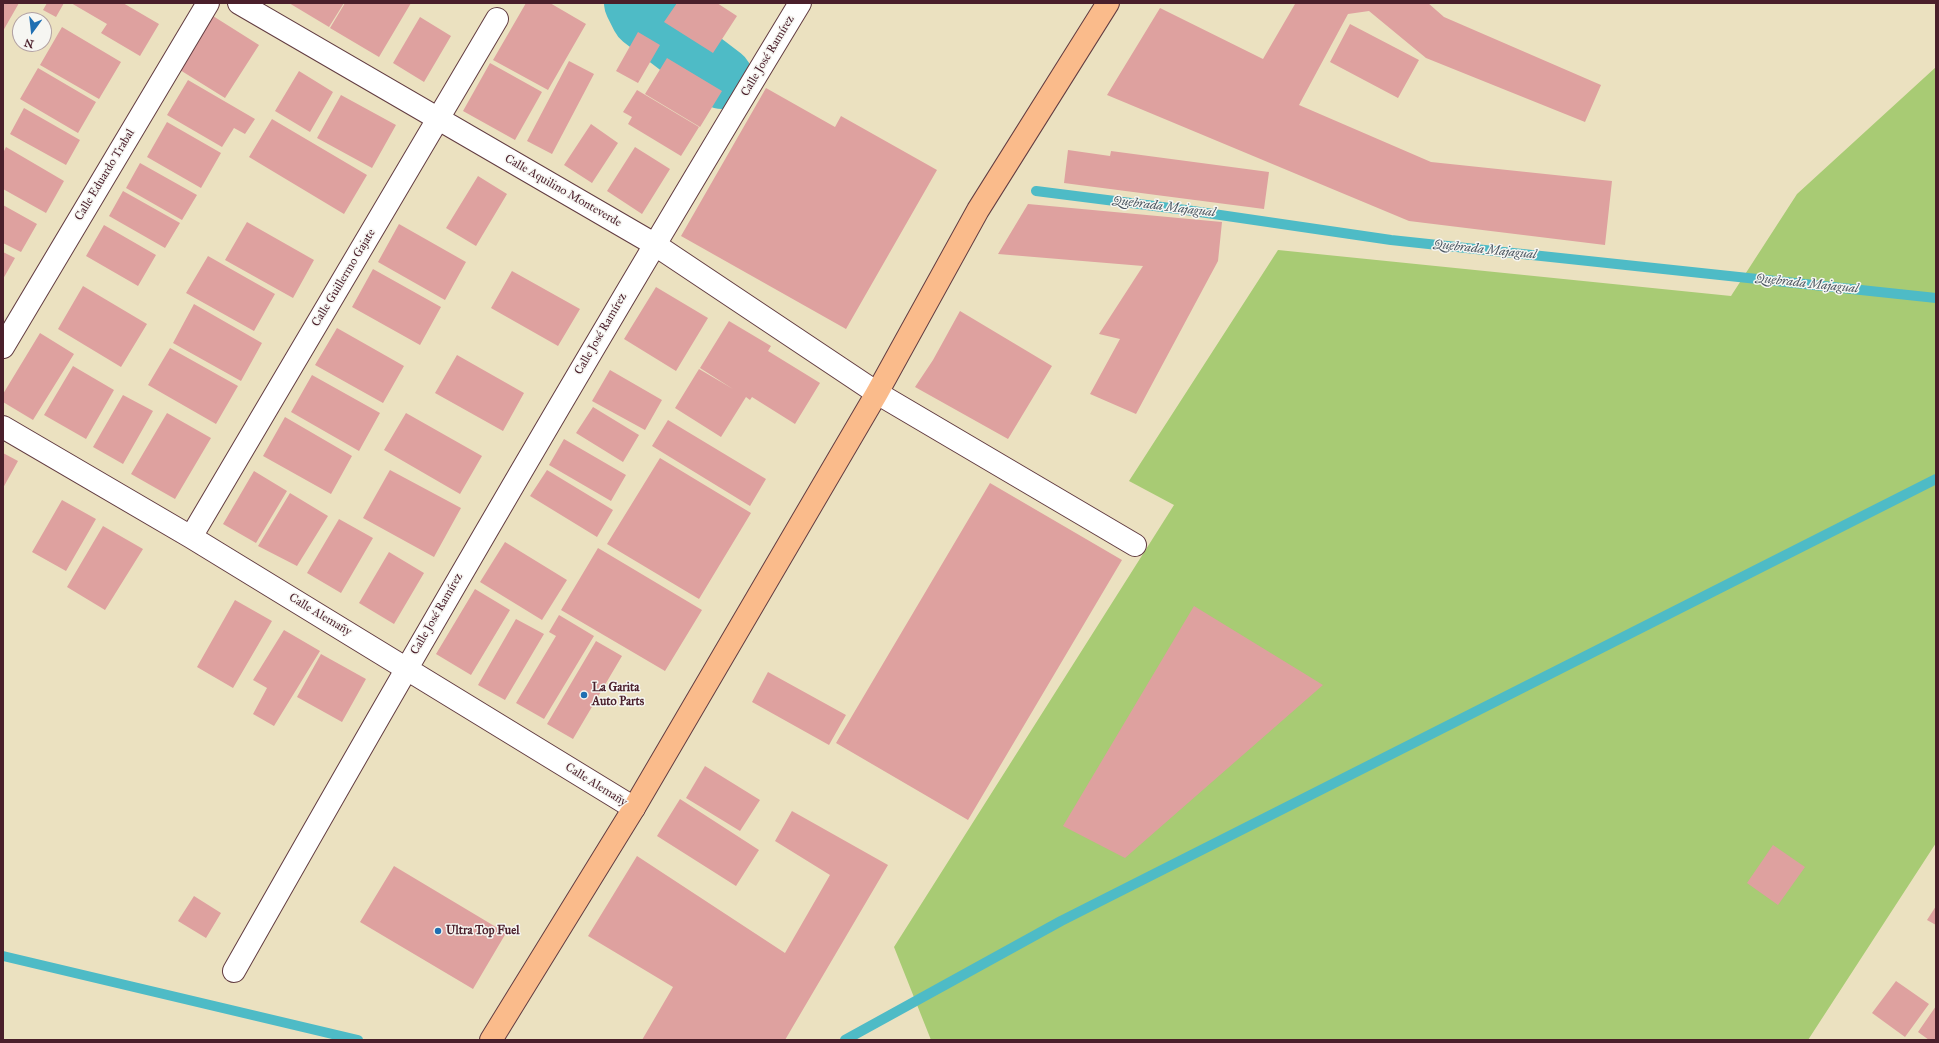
<!DOCTYPE html>
<html>
<head>
<meta charset="utf-8">
<style>
	body { margin:0 }
	#map { position:relative; width:1939px; height:1043px; overflow:hidden; background:#ebe1c0; font-family:"IM FELL Great Primer",serif }
	canvas { display:block }
	.frame { position:absolute; inset:0; border:4px solid #4a1f2b; pointer-events:none }
	.north { position:absolute; left:12px; top:12px; width:40px; height:40px; box-sizing:border-box; background:#f6f6f2; border:1px solid #b1a0a2; border-radius:50%; rotate:195deg; font-size:11px; font-weight:700; line-height:16px; text-align:center; color:#4a1f2b }
	.north::after { content:''; display:block; margin:auto; width:14px; height:18px; background:#1f6fb2; clip-path:polygon(50% 0,100% 100%,50% 72%,0 100%) }
</style>
</head>
<body>
<div id="map">
<canvas width="1939" height="1043"></canvas>
<div class="frame"></div>
<div class="north">N</div>
</div>
<script>
const g = document.querySelector('canvas').getContext('2d');
g.lineJoin = 'round';
function fillPath(path, color) {
  g.fillStyle = color;
  g.fill(path, 'evenodd');
}
function stroke(path, color, width, dash) {
  g.strokeStyle = color;
  g.lineWidth = width;
  g.lineCap = dash ? 'butt' : 'round';
  g.setLineDash(dash || []);
  g.stroke(path);
}
function label(font, color, halo, rows, align = 'center') {
  g.font = font + ' "IM FELL Great Primer",serif';
  g.lineWidth = 3;
  g.setLineDash([]);
  g.textBaseline = 'middle';
  g.strokeStyle = halo;
  g.fillStyle = color;
  for (const [text, x, y, turn = 0] of rows) {
    g.save();
    g.translate(x, y);
    g.rotate((+turn || 0) * Math.PI / 180);
    g.textAlign = isNaN(turn) ? turn : align;
    if (halo) g.strokeText(text, 0, 0);
    g.fillText(text, 0, 0);
    g.restore();
  }
}
const green = new Path2D(`
	M 1936,67 L 1936,843 L 1808,1040 L 931,1040 L 894,947 L 1174,505 L 1129,481 L 1278,250 L 1731,296 L 1797,194 Z`);
const stream = new Path2D(`
	M 1036,191 L 1186,210 L 1391,240 L 1936,298
	M 3,956 L 358,1040
	M 845,1040 L 1061,921 L 1936,479`);
const river = new Path2D(`
	M 635,3 L 642,17 L 722,78`);
const building = new Path2D(`
	M 3,3 L 19,3 L 3,31 Z
	M 47,3 L 64,3 L 56,17 L 43,10 Z
	M 71,3 L 123,3 L 159,24 L 140,56 L 101,33 L 107,24 Z
	M 289,3 L 344,3 L 329,27 Z
	M 345,3 L 411,3 L 379,57 L 330,28 Z
	M 526,3 L 550,3 L 586,24 L 548,90 L 493,60 Z
	M 677,3 L 717,3 L 737,16 L 713,53 L 664,22 Z
	M 1293,3 L 1428,3 L 1444,17 L 1601,85 L 1585,122 L 1426,58 L 1369,11 L 1348,14 L 1299,105 L 1431,162 L 1612,181 L 1605,245 L 1409,221 L 1107,95 L 1160,8 L 1263,59 L 1295,4 Z
	M 213,16 L 259,45 L 225,98 L 180,70 Z
	M 420,17 L 451,36 L 424,82 L 393,63 Z
	M 1350,24 L 1419,60 L 1398,98 L 1330,62 Z
	M 62,27 L 121,62 L 99,99 L 40,65 Z
	M 638,32 L 660,45 L 638,83 L 616,71 Z
	M 667,58 L 722,91 L 700,127 L 645,94 Z
	M 569,61 L 594,74 L 552,154 L 527,141 Z
	M 490,63 L 542,92 L 515,140 L 463,111 Z
	M 38,68 L 96,102 L 78,133 L 20,99 Z
	M 299,71 L 333,92 L 310,132 L 275,111 Z
	M 188,80 L 255,119 L 245,134 L 234,128 L 222,147 L 167,115 Z
	M 766,88 L 835,127 L 841,116 L 937,170 L 846,329 L 681,236 Z
	M 637,90 L 699,127 L 681,156 L 628,124 L 632,117 L 623,112 Z
	M 341,95 L 396,125 L 372,168 L 317,138 Z
	M 24,108 L 80,140 L 66,165 L 10,134 Z
	M 272,119 L 367,175 L 344,214 L 249,157 Z
	M 167,122 L 221,153 L 201,188 L 147,157 Z
	M 591,124 L 618,143 L 592,183 L 564,165 Z
	M 6,147 L 64,181 L 46,213 L 3,189 L 3,153 Z
	M 635,147 L 670,169 L 642,214 L 607,191 Z
	M 1068,150 L 1110,156 L 1111,151 L 1269,172 L 1264,209 L 1064,183 Z
	M 140,163 L 197,195 L 182,220 L 126,188 Z
	M 478,176 L 507,194 L 476,246 L 446,228 Z
	M 123,191 L 180,223 L 165,248 L 109,216 Z
	M 1028,204 L 1222,222 L 1218,261 L 1136,414 L 1090,394 L 1120,339 L 1099,334 L 1143,266 L 998,254 Z
	M 3,205 L 37,224 L 21,252 L 3,243 Z
	M 247,222 L 314,260 L 293,298 L 225,260 Z
	M 399,224 L 466,262 L 445,300 L 378,262 Z
	M 104,225 L 156,255 L 138,286 L 86,256 Z
	M 3,252 L 15,258 L 3,279 Z
	M 208,256 L 275,294 L 254,331 L 186,293 Z
	M 373,269 L 441,307 L 420,345 L 352,307 Z
	M 512,271 L 580,309 L 558,346 L 491,308 Z
	M 83,286 L 147,324 L 121,367 L 58,329 Z
	M 656,287 L 708,318 L 676,371 L 624,339 Z
	M 194,304 L 262,343 L 241,381 L 173,343 Z
	M 960,311 L 1052,366 L 1008,439 L 915,387 L 933,360 Z
	M 729,321 L 771,346 L 768,351 L 820,383 L 795,424 L 752,397 L 750,400 L 746,397 L 721,437 L 675,408 L 699,369 L 733,389 L 700,368 Z
	M 337,328 L 404,366 L 383,403 L 315,365 Z
	M 40,333 L 74,354 L 33,420 L 3,402 L 3,394 Z
	M 170,348 L 238,386 L 216,424 L 148,385 Z
	M 457,355 L 524,393 L 503,431 L 435,393 Z
	M 73,366 L 114,390 L 86,439 L 44,415 Z
	M 610,370 L 662,400 L 645,430 L 592,401 Z
	M 312,375 L 380,413 L 359,451 L 291,412 Z
	M 123,395 L 153,411 L 123,464 L 93,447 Z
	M 593,407 L 639,435 L 623,462 L 576,433 Z
	M 167,413 L 211,438 L 175,499 L 131,474 Z
	M 406,413 L 482,456 L 460,494 L 384,450 Z
	M 285,417 L 352,456 L 331,494 L 263,456 Z
	M 668,420 L 766,479 L 750,506 L 652,446 Z
	M 564,439 L 626,475 L 611,501 L 549,465 Z
	M 3,453 L 18,461 L 3,488 Z
	M 660,458 L 751,513 L 699,599 L 607,544 Z
	M 390,470 L 461,508 L 434,557 L 363,518 Z
	M 547,470 L 613,510 L 597,537 L 530,496 Z
	M 254,471 L 287,491 L 256,543 L 223,524 Z
	M 990,483 L 1122,560 L 968,820 L 836,743 Z
	M 290,493 L 328,516 L 297,566 L 258,546 Z
	M 62,500 L 96,519 L 66,571 L 32,552 Z
	M 339,519 L 373,538 L 341,593 L 307,573 Z
	M 103,526 L 143,549 L 105,610 L 67,587 Z
	M 505,542 L 567,580 L 542,620 L 480,582 Z
	M 598,548 L 702,610 L 665,671 L 561,610 Z
	M 389,552 L 424,573 L 394,624 L 359,603 Z
	M 475,589 L 510,610 L 471,675 L 436,654 Z
	M 235,600 L 272,621 L 233,688 L 197,667 Z
	M 1194,606 L 1323,685 L 1125,858 L 1063,826 Z
	M 559,615 L 594,636 L 544,719 L 516,703 L 556,636 L 549,632 Z
	M 516,619 L 544,634 L 505,700 L 478,685 Z
	M 284,630 L 320,651 L 274,726 L 253,714 L 267,688 L 253,680 Z
	M 596,641 L 622,656 L 573,739 L 547,724 Z
	M 321,654 L 366,679 L 342,722 L 297,697 Z
	M 768,672 L 846,715 L 829,745 L 752,702 Z
	M 705,766 L 760,800 L 740,831 L 686,798 Z
	M 680,799 L 759,850 L 736,886 L 657,836 Z
	M 792,811 L 888,865 L 785,1040 L 642,1040 L 673,987 L 588,936 L 637,856 L 785,953 L 830,875 L 775,841 Z
	M 1773,845 L 1805,867 L 1778,905 L 1747,883 Z
	M 394,866 L 506,933 L 473,989 L 360,922 Z
	M 194,896 L 221,913 L 206,938 L 178,921 Z
	M 1936,906 L 1936,925 L 1927,920 Z
	M 1896,981 L 1929,1004 L 1905,1037 L 1872,1013 Z
	M 1936,1006 L 1936,1040 L 1929,1040 L 1918,1032 Z`);
const minor = new Path2D(`
	M 239,3 L 654,244 L 877,393 L 1135,545
	M 3,347 L 208,3
	M 3,427 L 191,537 L 634,808
	M 191,537 L 497,19
	M 234,971 C 418,646 606,323 800,3`);
const major = new Path2D(`
	M 491,1040 L 634,808 L 877,393 L 978,210 L 1108,3`);
const markers = [
	[584,695,4,"#1f6fb2"],
	[438,931,4,"#1f6fb2"]
];
const streetNames = [
	["Calle José Ramírez",768,56,-59],
	["Calle Eduardo Trabal",105,175,-59],
	["Calle Aquilino Monteverde",563,191,30],
	["Calle Guillermo Gajate",344,278,-59],
	["Calle José Ramírez",601,334,-60],
	["Calle José Ramírez",437,614,-60],
	["Calle Alemañy",320,615,31],
	["Calle Alemañy",596,785,32]
];
const poiNames = [
	["La Garita",592,688],
	["Auto Parts",592,702],
	["Ultra Top Fuel",446,931]
];
const waterNames = [
	["Quebrada Majagual",1164,207,7],
	["Quebrada Majagual",1485,250,6],
	["Quebrada Majagual",1807,284,6]
];
fillPath(green, '#a8cb74');
stroke(stream, '#4ebbc6', 10);
stroke(river, '#4ebbc6', 62);
fillPath(building, '#dea19f');
stroke(minor, '#623c41', 24);
stroke(major, '#623c41', 24);
stroke(minor, '#fff', 22);
stroke(major, '#fabb8b', 22);
for (const [x, y, r, color] of markers) {
  const dot = new Path2D();
  dot.arc(x, y, r, 0, 2 * Math.PI);
  g.fillStyle = color;
  g.fill(dot);
  stroke(dot, '#f6f6f2', 1.5);
}
label('12px', '#4a1f2b', '#f6f6f2', streetNames);
label('bold 12px', '#4a1f2b', '#f6f6f2', poiNames, 'left');
label('italic 13px', '#4b5661', '#f6f6f2', waterNames);
</script>
</body>
</html>
